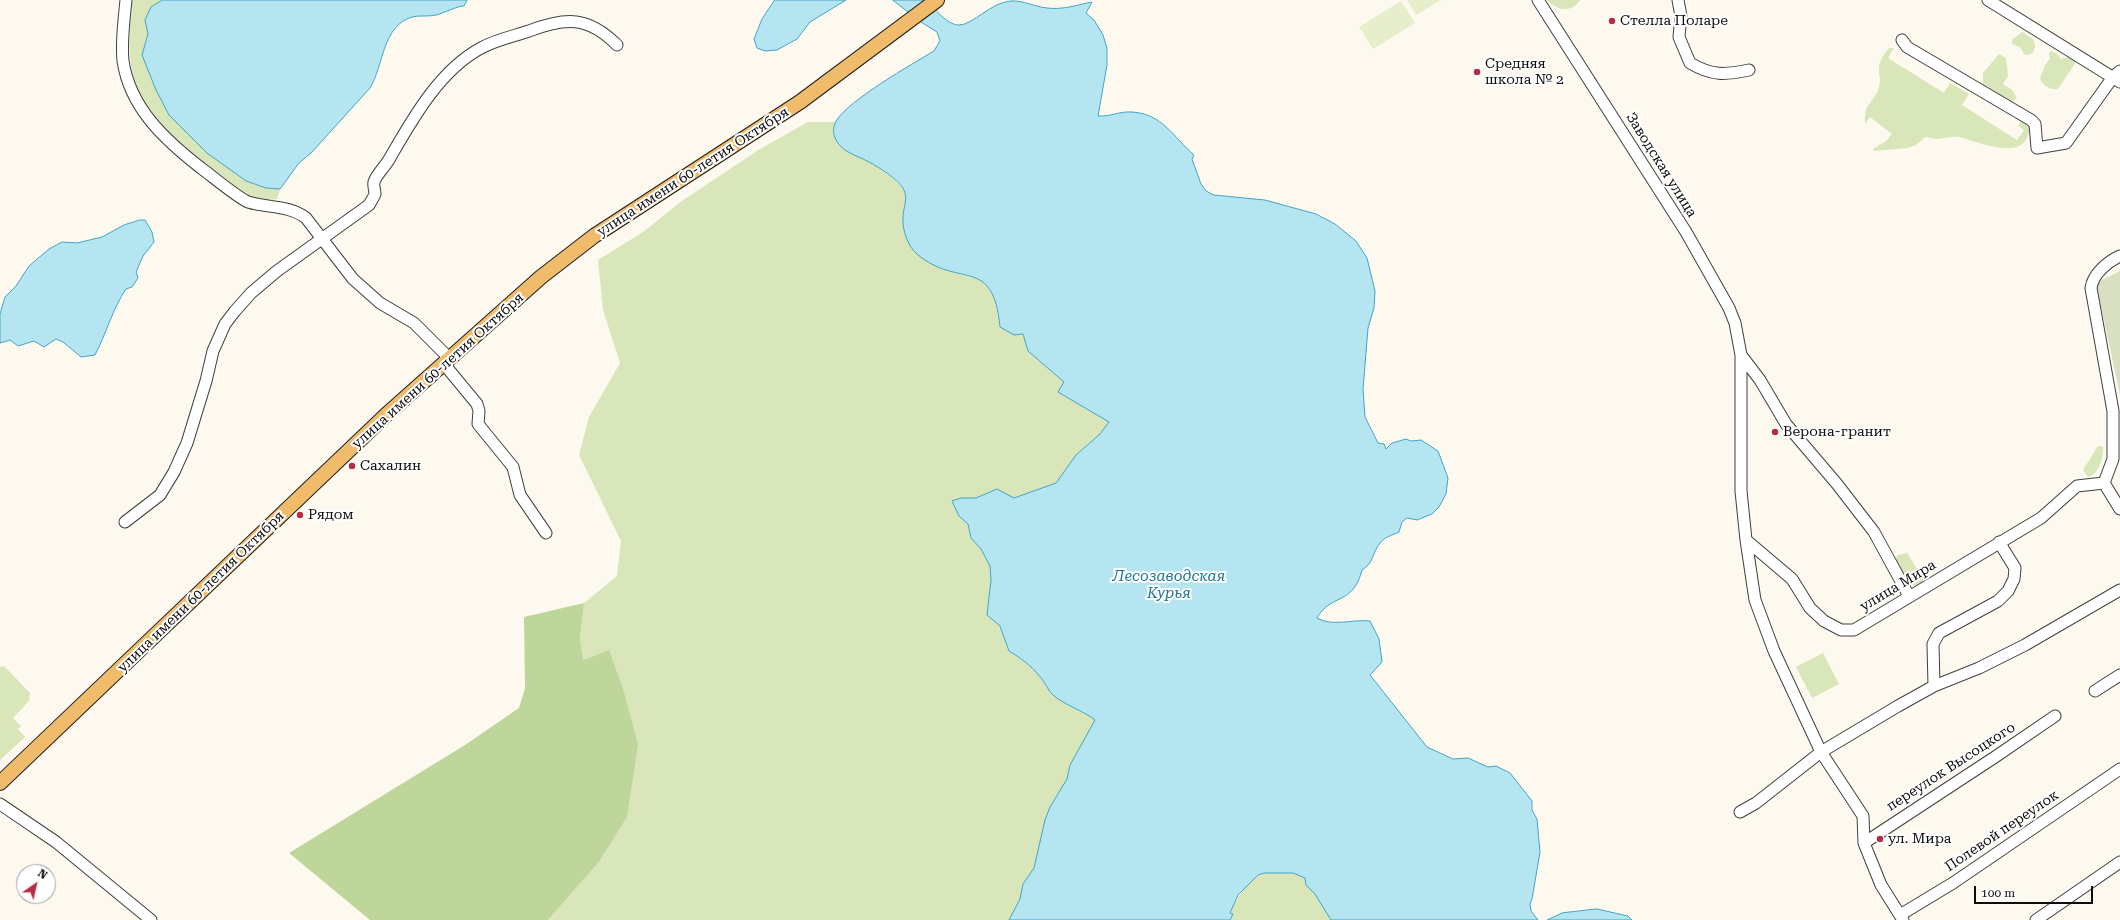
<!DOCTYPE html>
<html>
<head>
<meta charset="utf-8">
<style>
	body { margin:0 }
	#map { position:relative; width:2120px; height:920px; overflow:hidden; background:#fef9ee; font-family:"Roboto Serif",serif }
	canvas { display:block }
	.north { position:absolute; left:16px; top:864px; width:40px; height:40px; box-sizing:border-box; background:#fff; border:1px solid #9e9e9e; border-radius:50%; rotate:34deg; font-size:11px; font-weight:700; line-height:16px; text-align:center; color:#0d0d0d }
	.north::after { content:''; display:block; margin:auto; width:14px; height:18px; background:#b52e48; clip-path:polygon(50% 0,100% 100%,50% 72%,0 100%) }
	.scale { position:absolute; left:1974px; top:886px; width:119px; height:18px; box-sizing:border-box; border:2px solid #0d0d0d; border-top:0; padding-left:5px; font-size:12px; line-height:14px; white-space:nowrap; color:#0d0d0d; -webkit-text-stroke:3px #fff; paint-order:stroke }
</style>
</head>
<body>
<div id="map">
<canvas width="2120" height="920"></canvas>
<div class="north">N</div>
<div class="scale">100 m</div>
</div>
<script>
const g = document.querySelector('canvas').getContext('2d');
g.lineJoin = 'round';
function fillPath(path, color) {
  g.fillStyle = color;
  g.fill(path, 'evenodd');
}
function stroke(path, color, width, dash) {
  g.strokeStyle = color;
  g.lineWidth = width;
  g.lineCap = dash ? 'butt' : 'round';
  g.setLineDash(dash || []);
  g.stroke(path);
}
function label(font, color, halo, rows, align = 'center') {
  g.font = font + ' "Roboto Serif",serif';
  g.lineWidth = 4;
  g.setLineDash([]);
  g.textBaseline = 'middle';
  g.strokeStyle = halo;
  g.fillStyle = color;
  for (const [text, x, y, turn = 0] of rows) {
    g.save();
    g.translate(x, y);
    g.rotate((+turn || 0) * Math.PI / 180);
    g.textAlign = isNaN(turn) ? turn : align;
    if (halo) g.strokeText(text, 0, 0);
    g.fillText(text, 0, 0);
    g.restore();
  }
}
const green = new Path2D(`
	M 132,0 L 163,0 L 151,7 L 145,20 L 148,34 L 142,55 L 156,90 L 169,115 L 207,152 L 246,181 L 266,188 L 280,189 L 277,199 C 269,200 258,199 250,196 C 240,191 230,182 221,175 C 192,153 149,122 137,88 C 126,60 130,29 132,0 Z
	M 1547,0 L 1580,0 C 1571,14 1556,10 1547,0 Z
	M 2022,32 L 2033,39 L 2035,45 C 2035,52 2031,55 2025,55 L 2020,47 L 2012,44 L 2012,40 Z
	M 1889,48 L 1894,48 L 1888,58 L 1944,93 L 1950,83 L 1969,94 L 1962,105 L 2017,140 L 2024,130 L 2018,126 L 2021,121 C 2026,124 2031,126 2029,132 C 2023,163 1977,141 1959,137 C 1952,136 1944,139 1937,139 C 1933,139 1929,137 1925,137 L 1916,145 L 1908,148 L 1874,151 L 1873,149 L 1886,141 L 1892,134 L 1870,117 L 1865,124 C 1864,103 1871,106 1878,90 C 1885,73 1870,70 1889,48 Z
	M 2051,51 L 2057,54 L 2061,59 L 2071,57 L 2076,62 L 2058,89 C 2051,90 2042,86 2040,78 L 2045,65 L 2050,59 L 2049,54 Z
	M 1999,54 L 2006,58 L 2008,76 L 2003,84 L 2012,90 L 2017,98 L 2012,102 L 1983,84 L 1983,73 Z
	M 808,122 L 836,122 L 833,132 L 846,151 L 870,162 L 888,174 L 903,188 L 907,201 L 903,217 L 939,268 L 982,280 L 993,292 L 1000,327 L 1023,334 L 1028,351 L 1064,382 L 1059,392 L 1109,422 L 1100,434 L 1076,455 L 1056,483 L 1014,498 L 997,489 L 976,498 L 961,498 L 959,516 L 968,524 L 971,538 L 981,549 L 990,566 L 991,580 L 987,615 L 1000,626 L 1009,651 C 1023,659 1035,669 1044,682 C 1047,686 1049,692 1053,695 C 1066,706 1082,710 1096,720 L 1070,765 L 1067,779 L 1034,868 L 1023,884 L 1020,899 L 1009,920 L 548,920 L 598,863 L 609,650 L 583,660 L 580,639 L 584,603 L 617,576 L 621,541 L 579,455 L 589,417 L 620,363 L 603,310 L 598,260 L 643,232 L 682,201 L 760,149 Z
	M 2098,446 L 2103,447 C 2104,457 2099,475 2088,477 L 2083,470 Z
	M 1907,553 L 1925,582 L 1920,586 L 1908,585 L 1895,559 L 1898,555 Z
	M 1823,653 L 1839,684 L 1812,698 L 1796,667 Z
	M 4,666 L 30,693 L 29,701 L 13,718 L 21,726 L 18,729 L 25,737 L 0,760 L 0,667 Z
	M 1264,873 L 1293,873 L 1305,878 L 1306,885 L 1315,894 L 1331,920 L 1230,920 L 1233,914 L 1230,913 C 1237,898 1248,879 1264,873 Z`);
const forest = new Path2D(`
	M 584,603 L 580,639 L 583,660 L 609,650 L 624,692 L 638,744 L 627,817 L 598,863 L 548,920 L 370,920 L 289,853 L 465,745 L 519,708 L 525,688 L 524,617 Z`);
const cemetery = new Path2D(`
	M 2120,271 L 2120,395 L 2096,283 Z`);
const pitch = new Path2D(`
	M 1407,0 L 1441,0 L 1416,15 Z
	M 1401,1 L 1415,23 L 1373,49 L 1359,27 Z`);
const water = new Path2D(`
	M 163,0 L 467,0 L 464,6 C 460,5 444,13 436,15 C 428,17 419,15 412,17 C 382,26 384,65 370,88 L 312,152 L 299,163 L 280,189 L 266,188 L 246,181 L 207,153 L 169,115 L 156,90 L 142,55 L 148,34 L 145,20 L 151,7 Z
	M 775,0 L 846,0 L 810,22 L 797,39 L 777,50 L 765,51 L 757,48 L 754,39 L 762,19 Z
	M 893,0 L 926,0 C 934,8 947,25 959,25 C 973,25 991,2 1011,1 C 1023,0 1035,7 1047,8 C 1063,10 1077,5 1092,2 L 1086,13 L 1094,20 L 1103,35 L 1107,48 L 1107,65 L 1098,116 C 1109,117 1120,111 1132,112 C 1163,114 1173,137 1194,155 L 1192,159 L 1201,184 L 1206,191 L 1214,195 L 1265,200 L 1316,214 L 1335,224 L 1356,241 L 1367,258 L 1375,291 L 1374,308 L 1368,328 L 1363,389 L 1365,417 L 1378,443 L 1384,444 L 1386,449 L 1392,443 L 1406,439 L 1411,441 L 1421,440 L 1438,451 L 1448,478 L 1446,494 L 1439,507 L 1432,514 L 1417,520 L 1407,518 L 1402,522 L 1399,532 C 1393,535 1384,537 1380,543 C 1372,553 1374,563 1362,570 C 1353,606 1331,593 1317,618 C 1333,627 1352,619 1370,621 L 1379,639 L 1382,662 L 1370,675 L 1427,747 L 1453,759 L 1468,758 L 1488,767 L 1496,766 L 1510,773 L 1532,801 L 1532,810 L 1537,819 L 1540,852 L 1532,899 L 1530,904 L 1531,911 L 1538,920 L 1331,920 L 1315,894 L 1306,885 L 1305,878 L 1293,873 L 1264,873 L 1258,875 L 1238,895 L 1230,913 L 1233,914 L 1230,920 L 1009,920 L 1020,899 L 1023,884 L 1034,868 L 1045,820 L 1050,807 L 1067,779 L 1070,765 L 1095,720 C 1082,710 1066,706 1053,695 C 1049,692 1047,686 1044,682 C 1035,669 1023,659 1009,651 L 1000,626 L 987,615 L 991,580 L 990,566 L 981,549 L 971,538 L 968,524 L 959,516 L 952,501 L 961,498 L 976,498 L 997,489 L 1014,498 L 1056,483 L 1076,455 L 1100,434 L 1109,422 L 1058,392 L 1064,382 L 1028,351 L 1023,334 L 1014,335 L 1000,327 C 993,255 960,289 918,255 C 908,247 902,230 903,217 C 903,207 909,199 903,188 C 896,178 880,168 869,162 C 862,158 852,155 845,150 C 836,143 830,133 836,121 C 849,100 912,64 934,51 L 940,41 L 937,32 L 921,22 Z
	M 140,220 L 145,220 L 152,232 L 154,242 L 143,256 L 136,272 L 138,278 L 132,287 L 126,289 C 113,308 106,334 95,355 L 81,357 L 63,342 L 56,339 L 44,347 L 34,341 L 18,346 L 10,340 L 0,343 L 0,314 L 5,297 L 16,286 L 29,266 L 49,249 L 62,242 L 77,243 L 102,237 L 124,225 Z
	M 1597,909 L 1628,916 L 1632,920 L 1547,920 L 1562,913 Z`);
const minor = new Path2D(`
	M 126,0 C 124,20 121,41 123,61 C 130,108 165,140 201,168 C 212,176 237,197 248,202 C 268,208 289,205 306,218 L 353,279 L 380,303 L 414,323 L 450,359
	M 1538,0 L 1686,232 L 1729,308 L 1735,323 L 1741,355 L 1741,491 L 1746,540 L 1755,600 L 1774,651 L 1821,752 L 1863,816 L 1864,843 L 1881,885 L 1903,920
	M 1678,0 L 1681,16 L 1679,37 L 1690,63 C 1712,76 1725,75 1749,70
	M 1988,0 L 2120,82
	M 1902,40 L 1907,47 L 2031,120 L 2035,124 L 2037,148 L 2066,143 L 2113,77 L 2120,71
	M 1741,355 L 1760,380 L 1786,424 L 1837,484 L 1874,532 L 1909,596
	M 444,364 L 477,404 L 479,411 L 478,424 L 513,467 L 520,495 L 546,533
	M 2104,483 L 2113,459 L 2113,411 L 2091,288 C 2093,274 2107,262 2120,256
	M 125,522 L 160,495 L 174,472 L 187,443 L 206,381 L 213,351 L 225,324 L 235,311 L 251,293 L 277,271 L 369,205 C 371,201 374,197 375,194 C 375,190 373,185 374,182 C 377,173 387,165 391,156 C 413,118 440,70 481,48 C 495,40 514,36 529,31 C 566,17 588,16 617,45
	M 1746,540 L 1792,579 L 1810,608 L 1824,621 L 1841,630 L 1854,630 L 2041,518 L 2077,486 L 2104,483 L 2120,509
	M 1934,686 L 1933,644 L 1939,633 L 1998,601 L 2008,591 L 2014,579 L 2015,568 L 1999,542
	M 2095,691 L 2120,675
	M 0,804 L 56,842 L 151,920
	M 1740,812 L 1756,803 L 1821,752 L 1898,706 L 1934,686 L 1979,668 L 2025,645 L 2120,590
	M 1864,843 L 1995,757 L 2055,716
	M 1900,915 L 1953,883 L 2120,769
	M 2036,920 L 2120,862`);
const major = new Path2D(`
	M 0,783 L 386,415 L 541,277 L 594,236 L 800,102 L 937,0`);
const markers = [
	[1612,21,4,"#b52e48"],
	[1477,72,4,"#b52e48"],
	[1775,432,4,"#b52e48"],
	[352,466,4,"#b52e48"],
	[300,515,4,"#b52e48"],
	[1880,839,4,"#b52e48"]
];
const poiNames = [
	["Стелла Поларе",1620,21],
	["Средняя",1485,64],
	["школа № 2",1485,80],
	["Верона-гранит",1783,432],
	["Сахалин",360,466],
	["Рядом",308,515],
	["ул. Мира",1888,839]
];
const streetNames = [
	["Заводская улица",1661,165,58],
	["улица имени 60-летия Октября",693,172,-33],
	["улица имени 60-летия Октября",438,371,-42],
	["улица Мира",1898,586,-31],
	["улица имени 60-летия Октября",201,592,-44],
	["переулок Высоцкого",1951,767,-33],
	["Полевой переулок",2002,831,-34]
];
const waterNames = [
	["Лесозаводская",1169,577],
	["Курья",1169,594]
];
fillPath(green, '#d8e6ba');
fillPath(forest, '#bed69a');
fillPath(cemetery, '#d9dfc1');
fillPath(pitch, '#e7eecb');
fillPath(water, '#b6e5f2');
stroke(water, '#42a4c5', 1);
stroke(minor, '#404040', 13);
stroke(major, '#1e1e1e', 16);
stroke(minor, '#fff', 11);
stroke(major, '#f0bc6c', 14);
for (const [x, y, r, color] of markers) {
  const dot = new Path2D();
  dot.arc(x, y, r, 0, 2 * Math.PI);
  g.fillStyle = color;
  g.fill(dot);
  stroke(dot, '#fff', 1.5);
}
label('14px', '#0d0d0d', '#fff', poiNames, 'left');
label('14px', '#0d0d0d', '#fff', streetNames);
label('italic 15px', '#1e7597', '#fff', waterNames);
</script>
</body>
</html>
